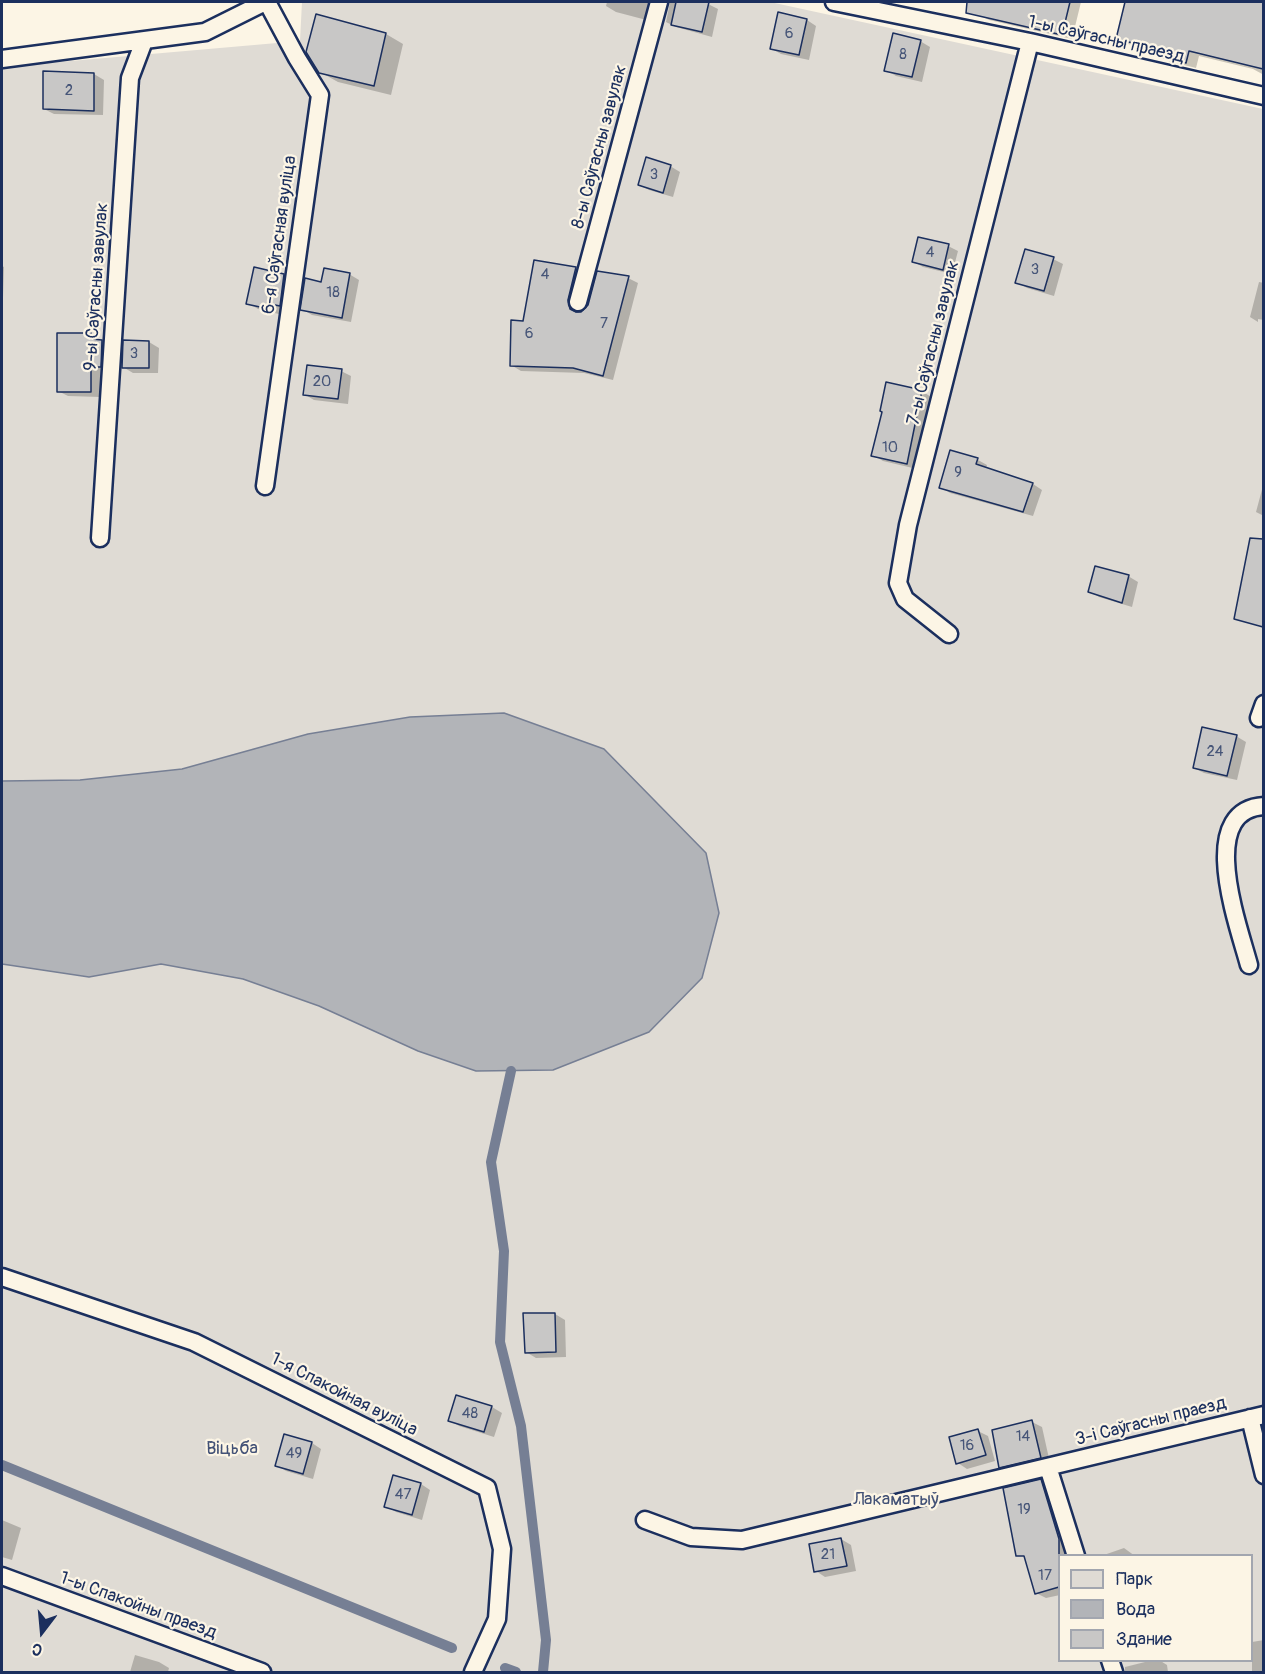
<!DOCTYPE html>
<html>
<head>
<meta charset="utf-8">
<style>
	body { margin:0 }
	#map { position:relative; width:1265px; height:1674px; overflow:hidden; background:#fcf5e5; font-family:Pangolin,sans-serif }
	canvas { display:block }
	.frame { position:absolute; inset:0; border:3px solid #1b2f5e; pointer-events:none }
	.legend { position:absolute; left:1058px; top:1554px; width:195px; height:108px; box-sizing:border-box; background:#fcf5e5; border:2px solid #a2a6af; margin:0; padding:8px 10px; list-style:none; font-size:18px; color:#1b2f5e }
	.legend li { display:flex; align-items:center; gap:12px; height:30px }
	.legend b { width:30px; border:2px solid #a2a6af }
	.north { position:absolute; left:12px; top:1602px; width:60px; height:60px; -webkit-text-stroke:4px #fcf5e5; paint-order:stroke; rotate:196deg; font-size:16px; font-weight:700; line-height:24px; text-align:center; color:#1b2f5e }
	.north::after { content:''; display:block; margin:auto; width:21px; height:27px; background:#1b2f5e; clip-path:polygon(50% 0,100% 100%,50% 72%,0 100%) }
</style>
</head>
<body>
<div id="map">
<canvas width="1265" height="1674"></canvas>
<div class="frame"></div>
<ul class="legend">
<li><b style="height:16px;background:#dfdbd4"></b>Парк</li>
<li><b style="height:16px;background:#b2b4b8"></b>Вода</li>
<li><b style="height:16px;background:#c8c7c6"></b>Здание</li>
</ul>
<div class="north">С</div>
</div>
<script>
const g = document.querySelector('canvas').getContext('2d');
g.lineJoin = 'round';
function fillPath(path, color) {
  g.fillStyle = color;
  g.fill(path, 'evenodd');
}
function stroke(path, color, width, dash) {
  g.strokeStyle = color;
  g.lineWidth = width;
  g.lineCap = dash ? 'butt' : 'round';
  g.setLineDash(dash || []);
  g.stroke(path);
}
function label(font, color, halo, rows, align = 'center') {
  g.font = font + ' Pangolin,sans-serif';
  g.lineWidth = 4.5;
  g.setLineDash([]);
  g.textBaseline = 'middle';
  g.strokeStyle = halo;
  g.fillStyle = color;
  for (const [text, x, y, turn = 0] of rows) {
    g.save();
    g.translate(x, y);
    g.rotate((+turn || 0) * Math.PI / 180);
    g.textAlign = isNaN(turn) ? turn : align;
    if (halo) g.strokeText(text, 0, 0);
    g.fillText(text, 0, 0);
    g.restore();
  }
}
const green = new Path2D(`
	M 302,2 L 770,2 L 1263,109 L 1263,1672 L 2,1672 L 2,964 L 89,977 L 161,964 L 243,979 L 319,1006 L 418,1051 L 476,1071 L 552,1070 L 649,1032 L 702,978 L 504,713 L 410,717 L 308,734 L 182,769 L 80,780 L 2,781 L 2,67 L 300,41 ZM 1060,1556 L 1252,1556 L 1252,1660 L 1060,1660 Z`);
const water = new Path2D(`
	M 504,713 L 604,749 L 706,853 L 719,913 L 702,978 L 649,1032 L 553,1070 L 476,1071 L 418,1051 L 319,1006 L 243,979 L 161,964 L 89,977 L 2,964 L 2,781 L 80,780 L 182,769 L 308,734 L 410,717 Z`);
const shadow = new Path2D(`
	M 607,2 L 660,2 L 654,22 L 616,12 L 606,6 Z
	M 670,2 L 698,2 L 708,4 L 718,9 L 712,37 L 676,27 L 666,22 Z
	M 982,2 L 1081,2 L 1072,39 L 989,20 L 979,15 Z
	M 1127,2 L 1264,2 L 1264,75 L 1253,69 L 1199,56 L 1196,68 L 1168,61 L 1158,55 L 1159,51 L 1128,44 L 1118,38 Z
	M 807,20 L 816,26 L 809,60 L 781,54 L 772,49 Z
	M 386,34 L 403,44 L 391,95 L 338,82 L 320,72 Z
	M 920,41 L 930,47 L 922,82 L 896,76 L 886,70 Z
	M 94,74 L 104,80 L 103,115 L 54,114 L 44,109 Z
	M 670,166 L 680,172 L 673,197 L 649,190 L 639,185 Z
	M 948,246 L 958,251 L 952,274 L 923,267 L 914,262 Z
	M 1053,259 L 1063,264 L 1054,296 L 1027,288 L 1017,282 Z
	M 535,262 L 576,269 L 586,274 L 577,306 L 579,314 L 628,278 L 638,283 L 613,380 L 584,373 L 521,371 L 511,365 L 524,322 Z
	M 2,266 L 4,267 L 3,298 L 2,298 Z
	M 349,274 L 359,280 L 351,322 L 312,315 L 302,309 Z
	M 284,275 L 294,281 L 283,315 L 258,309 L 248,303 Z
	M 1259,282 L 1264,283 L 1264,320 L 1258,319 L 1258,322 L 1250,317 Z
	M 91,335 L 112,347 L 110,372 L 101,372 L 100,397 L 68,396 L 58,391 Z
	M 125,342 L 149,342 L 159,348 L 158,373 L 133,373 L 123,367 Z
	M 341,371 L 351,376 L 348,404 L 314,400 L 304,394 Z
	M 922,391 L 931,397 L 917,469 L 883,461 L 873,455 L 884,412 Z
	M 951,452 L 978,460 L 987,465 L 986,469 L 1033,484 L 1042,490 L 1033,516 L 950,493 L 941,487 Z
	M 1264,482 L 1264,516 L 1256,512 Z
	M 1128,576 L 1138,582 L 1132,607 L 1099,597 L 1090,591 Z
	M 1236,736 L 1246,742 L 1237,780 L 1204,773 L 1194,768 Z
	M 555,1314 L 565,1320 L 566,1357 L 536,1358 L 526,1352 Z
	M 457,1397 L 492,1407 L 502,1413 L 494,1437 L 459,1426 L 450,1420 Z
	M 1032,1422 L 1042,1427 L 1050,1463 L 1011,1472 L 1001,1467 Z
	M 978,1431 L 988,1436 L 995,1461 L 967,1469 L 958,1463 Z
	M 312,1443 L 321,1449 L 313,1479 L 286,1471 L 277,1465 Z
	M 394,1477 L 421,1484 L 430,1490 L 422,1520 L 396,1512 L 386,1506 Z
	M 1041,1481 L 1050,1487 L 1072,1556 L 1060,1556 L 1060,1595 L 1046,1598 L 1036,1593 L 1018,1530 Z
	M 2,1520 L 21,1528 L 12,1560 L 2,1557 Z
	M 841,1539 L 851,1545 L 856,1571 L 825,1577 L 816,1571 Z
	M 1124,1548 L 1135,1556 L 1101,1556 Z
	M 1264,1640 L 1264,1672 L 1252,1672 L 1252,1642 Z
	M 135,1655 L 159,1662 L 169,1668 L 168,1672 L 130,1672 Z
	M 1153,1660 L 1159,1660 L 1167,1665 L 1168,1672 L 1125,1672 L 1125,1667 Z`);
const stream = new Path2D(`
	M 511,1071 L 491,1162 L 504,1251 L 500,1342 L 521,1426 L 546,1640 L 543,1672
	M 2,1465 L 452,1648
	M 505,1668 L 516,1672`);
const building = new Path2D(`
	M 676,2 L 709,2 L 702,32 L 671,25 Z
	M 967,2 L 1070,2 L 1062,35 L 966,13 Z
	M 1125,2 L 1263,2 L 1263,69 L 1189,51 L 1186,63 L 1157,56 L 1158,49 L 1116,39 Z
	M 778,12 L 807,19 L 799,55 L 770,49 Z
	M 316,14 L 386,33 L 374,86 L 319,73 L 306,52 Z
	M 893,33 L 921,40 L 912,77 L 884,71 Z
	M 43,71 L 94,73 L 94,111 L 43,109 Z
	M 646,157 L 671,165 L 663,193 L 638,185 Z
	M 918,237 L 949,244 L 943,270 L 912,262 Z
	M 1025,249 L 1054,257 L 1044,291 L 1015,283 Z
	M 534,260 L 576,267 L 568,300 L 570,309 L 576,312 L 581,312 L 588,305 L 597,271 L 629,276 L 603,376 L 573,368 L 510,366 L 511,320 L 523,321 Z
	M 254,267 L 284,274 L 280,306 L 275,305 L 274,310 L 246,304 Z
	M 324,268 L 350,273 L 342,318 L 300,310 L 305,278 L 321,282 Z
	M 57,333 L 91,333 L 91,339 L 102,340 L 101,367 L 91,367 L 91,392 L 57,392 Z
	M 123,340 L 149,341 L 149,368 L 122,368 Z
	M 307,365 L 342,369 L 338,399 L 303,395 Z
	M 886,382 L 922,390 L 907,464 L 871,456 L 882,412 L 880,411 Z
	M 950,450 L 978,458 L 976,464 L 1033,483 L 1023,512 L 939,488 Z
	M 1250,538 L 1263,539 L 1263,627 L 1234,619 Z
	M 1095,566 L 1129,575 L 1122,603 L 1088,592 Z
	M 1202,727 L 1237,735 L 1227,776 L 1193,768 Z
	M 523,1313 L 555,1313 L 556,1352 L 525,1353 Z
	M 456,1395 L 492,1406 L 484,1432 L 448,1421 Z
	M 1032,1420 L 1041,1458 L 999,1468 L 992,1430 Z
	M 978,1429 L 986,1455 L 956,1464 L 949,1437 Z
	M 284,1434 L 312,1442 L 303,1474 L 275,1466 Z
	M 393,1475 L 421,1483 L 412,1515 L 384,1507 Z
	M 1041,1479 L 1059,1539 L 1059,1587 L 1035,1594 L 1024,1556 L 1016,1556 L 1003,1488 Z
	M 841,1538 L 847,1566 L 814,1572 L 809,1544 Z`);
const lane = new Path2D(`
	M 834,2 L 1030,42 L 1264,96
	M 2,59 L 205,32 L 265,2
	M 578,302 L 659,2
	M 265,486 L 320,95 L 297,58 L 267,2
	M 100,538 L 130,78 L 144,41
	M 949,634 L 905,599 L 898,583 L 908,525 L 1030,42
	M 1259,718 L 1264,704
	M 1249,965 C 1239,927 1195,810 1264,806
	M 2,1277 L 194,1342 L 487,1488 L 502,1549 L 497,1619 L 473,1672
	M 1250,1418 L 1264,1475
	M 1048,1467 L 1076,1556
	M 645,1520 L 691,1537 L 742,1540 L 1264,1415
	M 2,1576 L 262,1672
	M 1110,1660 L 1114,1672`);
const numberNames = [
	["6",789,34],
	["8",903,55],
	["2",69,91],
	["3",654,175],
	["4",930,253],
	["3",1035,270],
	["4",545,275],
	["18",333,293],
	["7",604,324],
	["6",529,334],
	["3",134,354],
	["20",322,382],
	["10",890,448],
	["9",958,473],
	["24",1215,752],
	["48",470,1414],
	["14",1023,1437],
	["16",967,1446],
	["49",294,1454],
	["47",403,1495],
	["19",1024,1510],
	["21",828,1555],
	["17",1045,1576]
];
const streetNames = [
	["1-ы Саўгасны праезд",1106,40,13],
	["8-ы Саўгасны завулак",600,147,-75],
	["6-я Саўгасная вуліца",280,235,-82],
	["9-ы Саўгасны завулак",97,287,-86],
	["7-ы Саўгасны завулак",934,343,-76],
	["1-я Спакойная вуліца",344,1395,27],
	["3-і Саўгасны праезд",1151,1422,-14],
	["1-ы Спакойны праезд",138,1606,20]
];
const parkNames = [
	["Віцьба",232,1449],
	["Лакаматыў",896,1500]
];
fillPath(green, '#dfdbd4');
fillPath(water, '#b2b4b8');
stroke(water, '#767f94', 1.5);
fillPath(shadow, '#0003');
stroke(stream, '#767f94', 10);
fillPath(building, '#c8c7c6');
stroke(building, '#1b2f5e', 1.5);
stroke(lane, '#1b2f5e', 21);
stroke(lane, '#fcf5e5', 16);
label('15px', '#465578', null, numberNames);
label('18px', '#1b2f5e', '#fcf5e5', streetNames);
label('18px', '#425176', '#fcf5e5', parkNames);
</script>
</body>
</html>
